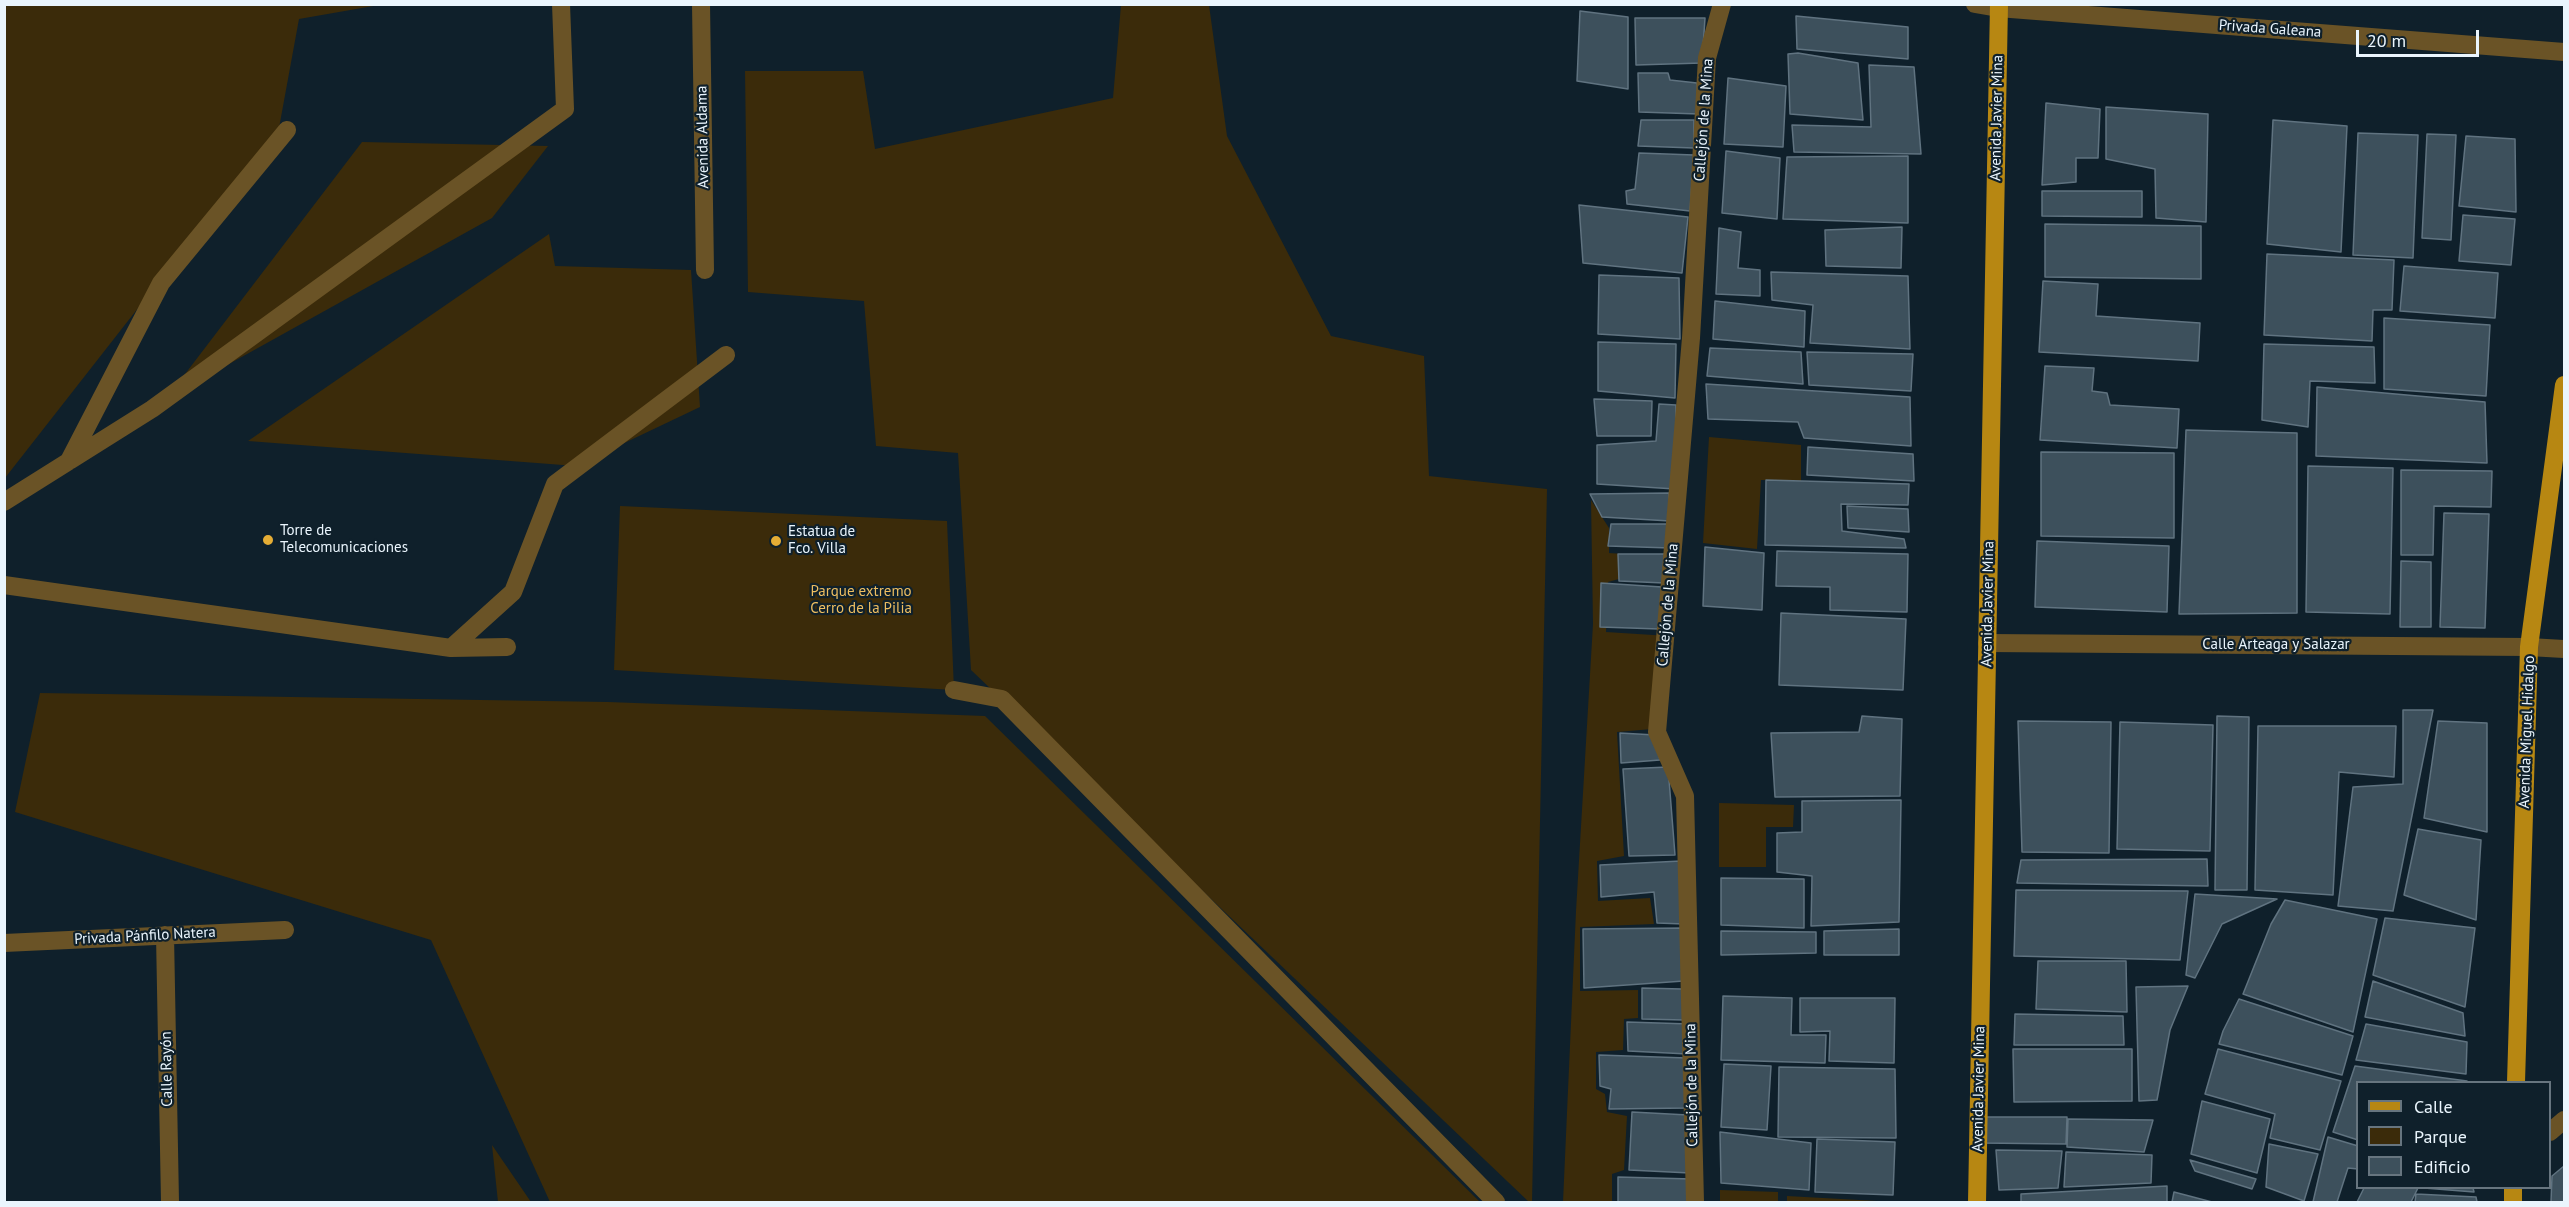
<!DOCTYPE html>
<html>
<head>
<meta charset="utf-8">
<style>
	body { margin:0 }
	#map { position:relative; width:2569px; height:1207px; overflow:hidden; background:#0f202b; font-family:"PT Sans",sans-serif }
	canvas { display:block }
	.frame { position:absolute; inset:0; border:6px solid #eaf5fd; pointer-events:none }
	.legend { position:absolute; left:2356px; top:1081px; width:195px; height:108px; box-sizing:border-box; background:#0f202b; border:2px solid #67757f; margin:0; padding:8px 10px; list-style:none; font-size:18px; color:#eaf5fd }
	.legend li { display:flex; align-items:center; gap:12px; height:30px }
	.legend b { width:30px; border:2px solid #67757f }
	.scale { position:absolute; left:2356px; top:30px; width:123px; height:27px; box-sizing:border-box; border:3px solid #eaf5fd; border-top:0; padding-left:8px; font-size:18px; line-height:21px; white-space:nowrap; color:#eaf5fd; -webkit-text-stroke:4px #0f202b; paint-order:stroke }
</style>
</head>
<body>
<div id="map">
<canvas width="2569" height="1207"></canvas>
<div class="frame"></div>
<ul class="legend">
<li><b style="height:8px;background:#b78712"></b>Calle</li>
<li><b style="height:16px;background:#3b2b0a"></b>Parque</li>
<li><b style="height:16px;background:#3d505c"></b>Edificio</li>
</ul>
<div class="scale">20 m</div>
</div>
<script>
const g = document.querySelector('canvas').getContext('2d');
g.lineJoin = 'round';
function fillPath(path, color) {
  g.fillStyle = color;
  g.fill(path, 'evenodd');
}
function stroke(path, color, width, dash) {
  g.strokeStyle = color;
  g.lineWidth = width;
  g.lineCap = dash ? 'butt' : 'round';
  g.setLineDash(dash || []);
  g.stroke(path);
}
function label(font, color, halo, rows, align = 'center') {
  g.font = font + ' "PT Sans",sans-serif';
  g.lineWidth = 4.5;
  g.setLineDash([]);
  g.textBaseline = 'middle';
  g.strokeStyle = halo;
  g.fillStyle = color;
  for (const [text, x, y, turn = 0] of rows) {
    g.save();
    g.translate(x, y);
    g.rotate((+turn || 0) * Math.PI / 180);
    g.textAlign = isNaN(turn) ? turn : align;
    if (halo) g.strokeText(text, 0, 0);
    g.fillText(text, 0, 0);
    g.restore();
  }
}
const green = new Path2D(`
	M 5,5 L 379,5 L 299,19 L 279,128 L 5,478 Z
	M 1121,5 L 1209,5 L 1227,136 L 1331,336 L 1424,356 L 1429,476 L 1547,489 L 1532,1202 L 1529,1202 L 971,670 L 958,453 L 876,446 L 864,301 L 748,292 L 745,71 L 863,71 L 875,149 L 1113,98 Z
	M 362,142 L 548,146 L 492,218 L 166,399 Z
	M 549,234 L 555,266 L 691,270 L 700,407 L 576,466 L 248,441 Z
	M 1709,437 L 1801,445 L 1801,481 L 1761,480 L 1757,549 L 1703,543 Z
	M 1591,500 L 1609,528 L 1609,553 L 1623,554 L 1626,577 L 1608,582 L 1606,632 L 1669,636 L 1664,728 L 1617,732 L 1624,856 L 1597,861 L 1598,901 L 1650,898 L 1654,924 L 1580,927 L 1580,991 L 1638,990 L 1638,1018 L 1624,1019 L 1623,1050 L 1596,1052 L 1596,1089 L 1605,1094 L 1607,1112 L 1627,1116 L 1624,1170 L 1612,1174 L 1612,1202 L 1563,1202 L 1576,911 L 1593,624 Z
	M 620,506 L 947,521 L 954,690 L 614,670 Z
	M 40,693 L 608,702 L 985,716 L 1480,1202 L 550,1202 L 431,940 L 15,812 Z
	M 1719,803 L 1794,805 L 1793,827 L 1766,827 L 1766,867 L 1719,867 Z
	M 492,1145 L 531,1202 L 498,1202 Z
	M 1720,1190 L 1778,1192 L 1778,1202 L 1720,1202 Z
	M 1787,1196 L 1895,1202 L 1787,1202 Z`);
const building = new Path2D(`
	M 1580,11 L 1628,17 L 1628,89 L 1577,81 Z
	M 1796,16 L 1908,27 L 1908,59 L 1797,49 Z
	M 1635,18 L 1705,18 L 1702,63 L 1636,65 Z
	M 1798,53 L 1858,63 L 1863,120 L 1790,114 L 1788,54 Z
	M 1869,65 L 1914,67 L 1921,154 L 1794,152 L 1792,125 L 1871,127 Z
	M 1638,73 L 1668,73 L 1670,80 L 1697,83 L 1699,114 L 1639,112 Z
	M 1728,78 L 1786,86 L 1783,147 L 1724,144 Z
	M 2046,103 L 2100,109 L 2098,158 L 2076,158 L 2076,182 L 2042,185 Z
	M 2106,107 L 2208,114 L 2206,222 L 2156,218 L 2155,169 L 2106,159 Z
	M 1641,120 L 1694,120 L 1694,148 L 1638,146 Z
	M 2273,120 L 2347,126 L 2341,252 L 2267,244 Z
	M 2358,133 L 2418,135 L 2413,258 L 2353,255 Z
	M 2427,134 L 2456,135 L 2451,240 L 2422,238 Z
	M 2466,136 L 2515,139 L 2516,212 L 2459,206 Z
	M 1726,151 L 1780,158 L 1777,219 L 1722,213 Z
	M 1639,153 L 1694,155 L 1690,211 L 1627,204 L 1626,191 L 1635,189 Z
	M 1908,156 L 1908,223 L 1783,219 L 1787,157 Z
	M 2042,191 L 2142,191 L 2142,217 L 2042,216 Z
	M 1579,205 L 1688,217 L 1682,273 L 1583,263 Z
	M 2463,215 L 2515,219 L 2511,265 L 2459,261 Z
	M 2045,224 L 2201,226 L 2201,279 L 2045,277 Z
	M 1902,227 L 1901,268 L 1826,266 L 1825,230 Z
	M 1719,228 L 1741,232 L 1738,268 L 1760,270 L 1760,296 L 1716,294 Z
	M 2267,254 L 2394,260 L 2392,310 L 2373,310 L 2372,341 L 2264,335 Z
	M 2404,266 L 2498,273 L 2495,318 L 2400,311 Z
	M 1771,272 L 1908,276 L 1910,349 L 1810,343 L 1813,305 L 1772,300 Z
	M 1599,275 L 1679,278 L 1680,339 L 1598,334 Z
	M 2043,281 L 2098,284 L 2096,316 L 2200,323 L 2198,361 L 2039,352 Z
	M 1715,301 L 1805,311 L 1804,347 L 1713,339 Z
	M 2384,318 L 2490,325 L 2486,396 L 2384,389 Z
	M 1598,342 L 1676,344 L 1675,398 L 1598,391 Z
	M 2264,344 L 2374,347 L 2375,383 L 2310,381 L 2308,427 L 2262,420 Z
	M 1710,348 L 1801,352 L 1803,384 L 1707,376 Z
	M 1807,352 L 1913,354 L 1911,391 L 1809,385 Z
	M 2045,366 L 2094,368 L 2092,391 L 2107,393 L 2110,405 L 2179,409 L 2177,448 L 2040,440 Z
	M 1706,384 L 1910,397 L 1911,446 L 1804,438 L 1798,422 L 1708,419 Z
	M 2317,387 L 2485,402 L 2487,463 L 2316,456 Z
	M 1594,399 L 1652,401 L 1651,436 L 1597,436 Z
	M 1659,404 L 1676,405 L 1675,489 L 1597,484 L 1597,445 L 1656,441 Z
	M 2186,430 L 2297,433 L 2297,613 L 2179,614 Z
	M 1808,447 L 1913,454 L 1914,481 L 1807,475 Z
	M 2041,452 L 2174,453 L 2174,538 L 2041,536 Z
	M 2308,466 L 2393,468 L 2390,614 L 2306,612 Z
	M 2401,470 L 2492,471 L 2491,507 L 2434,506 L 2433,555 L 2401,555 Z
	M 1766,480 L 1909,484 L 1908,505 L 1841,504 L 1842,531 L 1904,539 L 1906,548 L 1765,545 Z
	M 1669,493 L 1670,521 L 1602,517 L 1590,494 Z
	M 1847,506 L 1908,509 L 1909,532 L 1848,528 Z
	M 2444,513 L 2489,514 L 2485,628 L 2440,627 Z
	M 1611,524 L 1671,524 L 1670,548 L 1608,546 Z
	M 2037,541 L 2169,546 L 2167,612 L 2035,607 Z
	M 1705,547 L 1764,553 L 1762,610 L 1703,606 Z
	M 1777,551 L 1908,554 L 1907,612 L 1830,610 L 1830,587 L 1776,586 Z
	M 1618,554 L 1665,554 L 1664,583 L 1619,581 Z
	M 2401,561 L 2431,562 L 2431,627 L 2400,627 Z
	M 1601,583 L 1662,587 L 1659,629 L 1600,627 Z
	M 1781,613 L 1906,619 L 1903,690 L 1779,685 Z
	M 2403,710 L 2433,710 L 2393,911 L 2338,906 L 2353,787 L 2403,784 Z
	M 1862,716 L 1902,719 L 1900,796 L 1775,797 L 1771,733 L 1859,732 Z
	M 2217,716 L 2249,717 L 2247,890 L 2215,890 Z
	M 2018,721 L 2111,722 L 2109,853 L 2022,852 Z
	M 2438,721 L 2487,723 L 2487,832 L 2424,818 Z
	M 2120,722 L 2213,725 L 2210,851 L 2117,849 Z
	M 2258,726 L 2396,726 L 2394,777 L 2339,772 L 2333,895 L 2255,890 Z
	M 1620,733 L 1655,735 L 1660,760 L 1621,763 Z
	M 1668,767 L 1675,855 L 1629,856 L 1623,769 Z
	M 1901,800 L 1899,922 L 1811,926 L 1812,876 L 1777,872 L 1777,833 L 1802,832 L 1802,801 Z
	M 2418,829 L 2481,840 L 2476,920 L 2404,895 Z
	M 2207,859 L 2208,886 L 2017,883 L 2021,860 Z
	M 1681,861 L 1684,924 L 1657,923 L 1654,892 L 1601,897 L 1600,865 Z
	M 1721,878 L 1804,879 L 1804,928 L 1721,925 Z
	M 2016,890 L 2188,891 L 2180,960 L 2014,956 Z
	M 2195,894 L 2277,899 L 2222,924 L 2195,978 L 2186,975 Z
	M 2285,900 L 2377,919 L 2353,1032 L 2243,994 L 2271,924 Z
	M 2385,918 L 2475,928 L 2465,1007 L 2373,975 Z
	M 1684,928 L 1684,981 L 1584,988 L 1583,929 Z
	M 1899,929 L 1899,955 L 1824,955 L 1824,931 Z
	M 1721,931 L 1816,932 L 1816,953 L 1721,955 Z
	M 2038,961 L 2126,961 L 2127,1012 L 2036,1009 Z
	M 2373,981 L 2463,1013 L 2465,1036 L 2365,1017 Z
	M 2188,986 L 2170,1030 L 2157,1100 L 2139,1101 L 2136,987 Z
	M 1642,988 L 1682,989 L 1684,1020 L 1642,1019 Z
	M 1723,996 L 1792,998 L 1791,1035 L 1826,1035 L 1825,1063 L 1721,1060 Z
	M 1800,998 L 1895,998 L 1894,1063 L 1829,1061 L 1830,1031 L 1800,1032 Z
	M 2239,999 L 2353,1036 L 2342,1075 L 2219,1044 L 2223,1031 Z
	M 2015,1014 L 2123,1016 L 2124,1045 L 2014,1045 Z
	M 1627,1022 L 1690,1024 L 1688,1054 L 1628,1051 Z
	M 2366,1024 L 2467,1042 L 2466,1074 L 2356,1060 Z
	M 2013,1049 L 2132,1049 L 2132,1101 L 2014,1102 Z
	M 2218,1049 L 2341,1081 L 2320,1150 L 2270,1138 L 2275,1114 L 2205,1094 Z
	M 1599,1055 L 1687,1058 L 1688,1108 L 1609,1109 L 1611,1089 L 1600,1086 Z
	M 1724,1064 L 1771,1066 L 1767,1130 L 1721,1127 Z
	M 2355,1066 L 2467,1081 L 2467,1082 L 2358,1082 L 2358,1140 L 2333,1132 Z
	M 1779,1067 L 1895,1069 L 1896,1138 L 1778,1137 Z
	M 2202,1101 L 2270,1119 L 2257,1173 L 2191,1154 Z
	M 1632,1112 L 1688,1115 L 1690,1173 L 1629,1170 Z
	M 1984,1117 L 2067,1117 L 2066,1144 L 1981,1143 Z
	M 2068,1119 L 2153,1120 L 2144,1152 L 2067,1147 Z
	M 1720,1132 L 1811,1143 L 1809,1190 L 1721,1183 Z
	M 2328,1137 L 2358,1146 L 2358,1169 L 2348,1168 L 2337,1202 L 2313,1202 Z
	M 1817,1139 L 1895,1142 L 1893,1195 L 1815,1192 Z
	M 2269,1144 L 2318,1154 L 2304,1201 L 2266,1187 Z
	M 1996,1150 L 2062,1151 L 2058,1188 L 1999,1190 Z
	M 2066,1152 L 2152,1155 L 2151,1183 L 2064,1187 Z
	M 2190,1160 L 2256,1179 L 2252,1189 L 2195,1171 Z
	M 2564,1166 L 2564,1202 L 2551,1202 L 2552,1176 Z
	M 1618,1177 L 1692,1179 L 1691,1202 L 1618,1202 Z
	M 2167,1186 L 2167,1202 L 2021,1202 L 2021,1194 Z
	M 2364,1188 L 2418,1188 L 2411,1202 L 2357,1202 Z
	M 2424,1188 L 2473,1188 L 2474,1192 Z
	M 2174,1192 L 2212,1202 L 2172,1202 Z
	M 2416,1194 L 2476,1197 L 2477,1202 L 2415,1202 Z`);
const street = new Path2D(`
	M 701,4 L 705,270
	M 1975,4 L 1998,8 L 2564,52
	M 69,461 L 161,283 L 287,130
	M 4,502 L 152,409 L 565,109 L 561,4
	M 4,585 L 451,648 L 507,647
	M 1987,643 L 2529,647 L 2564,649
	M 451,648 L 513,592 L 555,484 L 726,355
	M 954,690 L 1002,699 L 1496,1202
	M 165,935 L 170,1202
	M 4,943 L 285,930
	M 2550,1132 L 2564,1120
	M 1695,1202 L 1685,796 L 1657,732 L 1691,338 L 1707,58 L 1722,4`);
const primary = new Path2D(`
	M 2516,1082 L 2529,647 L 2564,385
	M 1977,1202 L 1999,4
	M 2513,1202 L 2513,1188`);
const markers = [
	[268,540,6,"#e5ad35"],
	[776,541,6,"#e5ad35"]
];
const streetNames = [
	["Privada Galeana",2270,29,4],
	["Avenida Javier Mina",1997,118,-89],
	["Callejón de la Mina",1704,120,-86],
	["Avenida Aldama",703,137,-91],
	["Avenida Javier Mina",1988,604,-89],
	["Callejón de la Mina",1668,605,-85],
	["Calle Arteaga y Salazar",2276,645],
	["Avenida Miguel Hidalgo",2527,732,-88],
	["Privada Pánfilo Natera",145,936,-3],
	["Calle Rayón",167,1069,-91],
	["Callejón de la Mina",1692,1085,-91],
	["Avenida Javier Mina",1979,1089,-89]
];
const poiNames = [
	["Torre de",280,531],
	["Telecomunicaciones",280,548],
	["Estatua de",788,532],
	["Fco. Villa",788,549]
];
const parkNames = [
	["Parque extremo",861,592],
	["Cerro de la Pilia",861,609]
];
fillPath(green, '#3b2b0a');
fillPath(building, '#3d505c');
stroke(building, '#607380', 1.5);
stroke(street, '#6a5326', 18);
stroke(primary, '#b78712', 18);
for (const [x, y, r, color] of markers) {
  const dot = new Path2D();
  dot.arc(x, y, r, 0, 2 * Math.PI);
  g.fillStyle = color;
  g.fill(dot);
  stroke(dot, '#0f202b', 2);
}
label('15px', '#eaf5fd', '#0f202b', streetNames);
label('15px', '#eaf5fd', '#0f202b', poiNames, 'left');
label('15px', '#eebe61', '#0f202b', parkNames);
</script>
</body>
</html>
